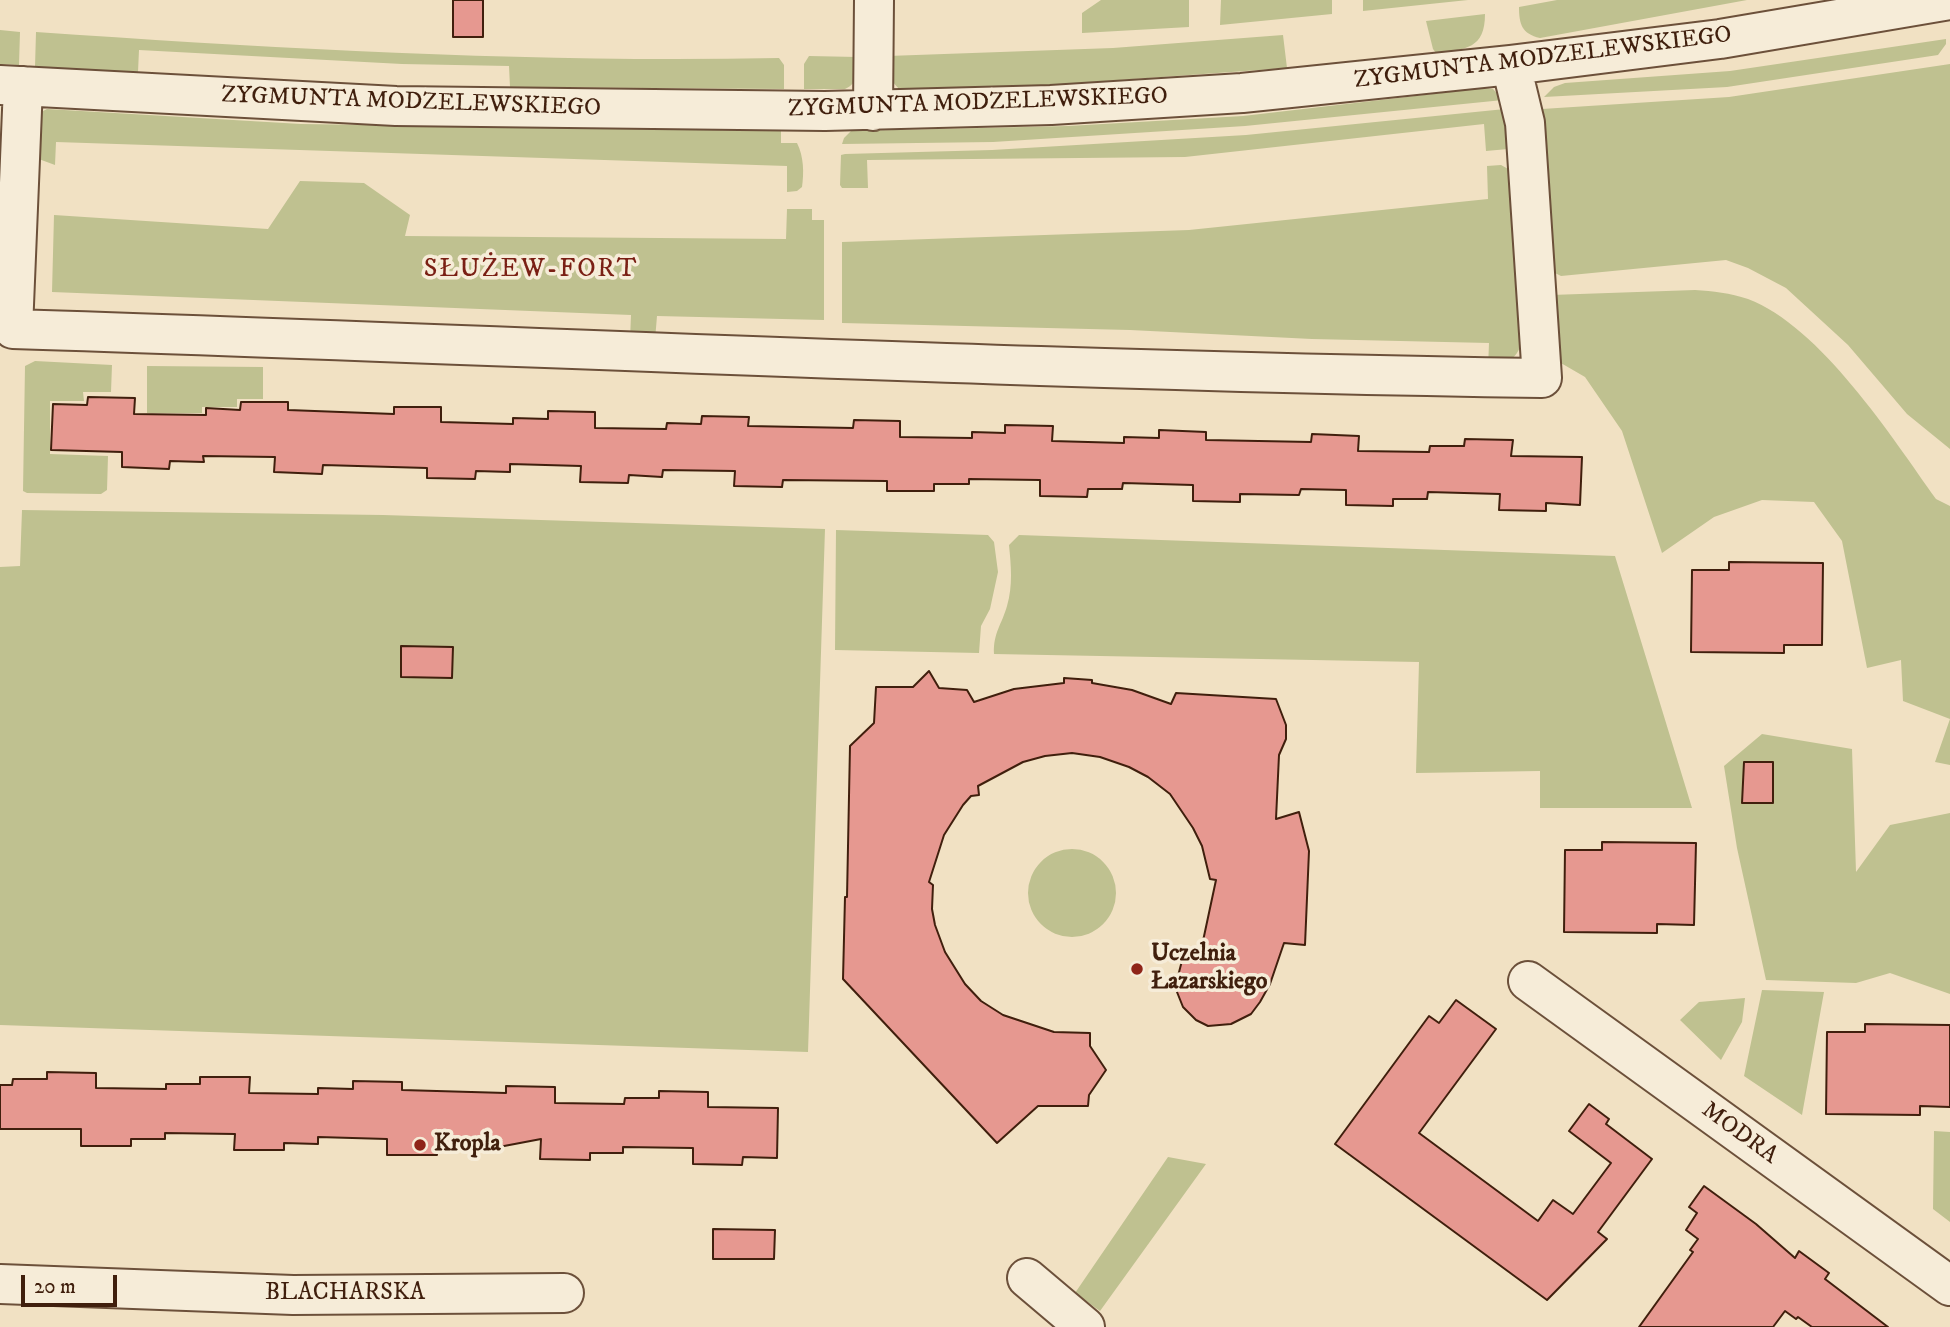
<!DOCTYPE html>
<html>
<head>
<meta charset="utf-8">
<style>
	body { margin:0 }
	#map { position:relative; width:1950px; height:1327px; overflow:hidden; background:#f1e1c3; font-family:"IM FELL DW Pica",serif }
	canvas { display:block }
	.scale { position:absolute; left:21px; top:1275px; width:96px; height:32px; box-sizing:border-box; border:4px solid #401f0d; border-top:0; padding-left:9px; font-size:21px; line-height:24px; white-space:nowrap; color:#401f0d; -webkit-text-stroke:5px #f6ecd8; paint-order:stroke }
</style>
</head>
<body>
<div id="map">
<canvas width="1950" height="1327"></canvas>
<div class="scale">20 m</div>
</div>
<script>
const g = document.querySelector('canvas').getContext('2d');
g.lineJoin = 'round';
function fillPath(path, color) {
  g.fillStyle = color;
  g.fill(path, 'evenodd');
}
function stroke(path, color, width, dash) {
  g.strokeStyle = color;
  g.lineWidth = width;
  g.lineCap = dash ? 'butt' : 'round';
  g.setLineDash(dash || []);
  g.stroke(path);
}
function label(font, color, halo, rows, align = 'center') {
  g.font = font + ' "IM FELL DW Pica",serif';
  g.lineWidth = 7;
  g.setLineDash([]);
  g.textBaseline = 'middle';
  g.strokeStyle = halo;
  g.fillStyle = color;
  for (const [text, x, y, turn = 0] of rows) {
    g.save();
    g.translate(x, y);
    g.rotate((+turn || 0) * Math.PI / 180);
    g.textAlign = isNaN(turn) ? turn : align;
    if (halo) g.strokeText(text, 0, 0);
    g.fillText(text, 0, 0);
    g.restore();
  }
}
const green = new Path2D(`
	M 1101,0 L 1189,0 L 1189,27 L 1082,33 L 1082,13 Z
	M 1221,0 L 1332,0 L 1332,14 L 1220,25 Z
	M 1363,0 L 1468,0 L 1363,11 Z
	M 1557,0 L 1747,0 L 1540,38 C 1522,34 1519,24 1519,7 Z
	M 1485,14 C 1485,49 1466,49 1436,53 L 1433,49 L 1426,21 Z
	M 0,30 L 20,32 L 19,65 L 0,64 Z
	M 36,32 C 283,49 532,63 779,58 L 784,65 L 784,89 L 510,87 L 509,66 L 402,64 L 139,50 L 138,72 L 35,67 Z
	M 1283,35 L 1287,68 L 1022,87 L 899,89 L 890,79 L 888,56 L 1113,48 Z
	M 1946,39 L 1946,44 L 1938,55 L 1727,87 L 1544,97 L 1554,87 L 1565,83 L 1730,71 Z
	M 809,56 L 857,57 C 857,71 859,83 845,89 L 804,89 L 804,64 Z
	M 1950,64 L 1950,449 L 1907,414 L 1848,345 L 1786,288 L 1748,268 L 1726,260 L 1561,276 L 1553,272 L 1540,160 L 1542,109 L 1729,97 Z
	M 1484,88 L 1493,89 L 1503,100 L 1245,126 L 993,142 L 842,144 L 844,138 L 851,131 L 1068,126 L 1243,116 Z
	M 47,109 L 301,124 L 781,131 L 781,143 L 797,143 C 804,157 804,173 802,187 L 797,191 L 787,192 L 787,166 L 56,142 L 55,165 L 36,158 L 41,112 Z
	M 1505,109 L 1508,149 L 1486,151 L 1484,124 L 1185,157 L 867,160 L 868,188 L 842,188 L 840,185 L 841,155 L 845,154 L 992,150 L 1246,135 Z
	M 1501,165 L 1510,170 L 1522,342 C 1516,361 1506,363 1488,369 L 1489,343 L 1312,339 L 1130,330 L 842,323 L 842,242 L 1189,230 L 1488,199 L 1487,166 Z
	M 300,181 L 364,183 L 410,215 L 405,236 L 786,239 L 787,209 L 812,209 L 812,220 L 824,220 L 824,320 L 657,316 L 655,340 L 630,340 L 631,315 L 52,292 L 54,215 L 268,229 Z
	M 1695,290 C 1713,291 1730,293 1748,299 C 1820,326 1892,437 1936,499 L 1950,506 L 1950,765 L 1935,762 L 1950,719 L 1903,701 L 1901,660 L 1867,668 L 1842,541 L 1814,502 L 1762,500 L 1714,517 L 1662,553 L 1622,431 L 1585,377 L 1554,359 L 1551,295 Z
	M 35,361 L 112,365 L 111,392 L 83,392 L 84,401 L 50,401 L 50,454 L 108,456 L 107,490 L 101,494 L 27,493 L 23,491 L 25,366 Z
	M 147,366 L 263,367 L 263,399 L 237,399 L 237,407 L 202,407 L 202,413 L 147,413 Z
	M 22,510 L 383,515 L 825,529 L 808,1052 L 0,1025 L 0,567 L 20,566 Z
	M 836,530 L 988,535 L 994,542 L 998,572 L 990,609 L 981,626 L 979,653 L 835,650 Z
	M 1019,535 L 1615,556 L 1692,808 L 1540,808 L 1540,771 L 1416,773 L 1419,662 L 994,654 C 993,633 1002,624 1007,606 C 1013,585 1011,566 1009,545 Z
	M 1762,734 L 1852,749 L 1856,872 L 1890,825 L 1950,813 L 1950,994 L 1890,973 L 1856,983 L 1766,980 L 1737,848 L 1724,766 Z
	M1028 893a44 44 0 1 1 88 0a44 44 0 1 1-88 0Z
	M 1762,990 L 1824,992 L 1802,1115 L 1744,1076 Z
	M 1745,998 L 1742,1022 L 1721,1060 L 1680,1020 L 1699,1002 Z
	M 1934,1131 L 1950,1132 L 1950,1222 L 1933,1209 Z
	M 1168,1157 L 1206,1164 L 1100,1311 L 1075,1293 Z`);
const building = new Path2D(`
	M 453,0 L 483,0 L 483,37 L 453,37 Z
	M 88,397 L 135,398 L 134,414 L 206,415 L 206,408 L 240,410 L 241,402 L 288,402 L 288,410 L 394,414 L 394,407 L 441,407 L 441,422 L 513,424 L 513,418 L 548,419 L 548,411 L 595,412 L 595,428 L 666,429 L 667,423 L 701,424 L 702,416 L 749,417 L 748,426 L 853,428 L 854,420 L 900,421 L 900,437 L 972,438 L 972,432 L 1005,433 L 1005,425 L 1053,426 L 1052,441 L 1124,443 L 1124,437 L 1159,438 L 1159,430 L 1206,432 L 1206,440 L 1311,442 L 1312,434 L 1359,436 L 1358,451 L 1429,452 L 1430,446 L 1464,446 L 1465,439 L 1513,440 L 1511,456 L 1582,457 L 1580,505 L 1546,503 L 1546,511 L 1499,510 L 1500,494 L 1428,492 L 1427,499 L 1393,499 L 1393,506 L 1346,505 L 1346,490 L 1301,489 L 1299,495 L 1240,494 L 1240,502 L 1193,501 L 1193,485 L 1123,483 L 1122,489 L 1088,489 L 1087,497 L 1040,496 L 1040,480 L 969,479 L 969,484 L 934,484 L 934,491 L 887,491 L 887,481 L 783,480 L 782,487 L 734,486 L 735,471 L 663,470 L 662,477 L 629,475 L 628,483 L 580,482 L 581,466 L 510,464 L 510,472 L 476,471 L 475,479 L 427,478 L 427,468 L 323,465 L 322,474 L 274,472 L 275,457 L 203,456 L 204,462 L 170,461 L 169,469 L 122,467 L 122,452 L 51,450 L 53,404 L 87,405 Z
	M 1729,562 L 1823,563 L 1822,645 L 1784,645 L 1784,653 L 1691,652 L 1692,570 L 1729,570 Z
	M 401,646 L 453,647 L 452,678 L 401,677 Z
	M 929,671 L 939,688 L 967,690 L 974,702 L 1014,689 L 1064,683 L 1064,678 L 1092,680 L 1092,683 L 1132,690 L 1171,704 L 1176,693 L 1276,699 L 1286,725 L 1286,739 L 1279,755 L 1276,819 L 1299,812 L 1309,851 L 1305,945 L 1284,943 L 1270,984 L 1260,1002 L 1251,1014 L 1231,1024 L 1208,1026 L 1196,1020 L 1183,1007 L 1177,992 L 1177,980 L 1185,949 L 1200,955 L 1216,880 L 1210,879 L 1202,846 L 1193,828 L 1170,794 L 1148,777 L 1129,767 L 1100,757 L 1072,753 L 1045,756 L 1023,762 L 978,786 L 979,795 L 971,796 L 963,805 L 944,835 L 929,882 L 933,885 L 932,909 L 935,925 L 945,952 L 965,984 L 981,1001 L 1003,1015 L 1054,1032 L 1090,1033 L 1090,1046 L 1106,1070 L 1089,1095 L 1088,1106 L 1038,1106 L 997,1143 L 843,979 L 845,897 L 847,897 L 850,746 L 874,723 L 876,687 L 913,687 Z
	M 1744,762 L 1773,762 L 1773,803 L 1742,803 Z
	M 1602,842 L 1696,843 L 1694,925 L 1657,924 L 1657,933 L 1564,932 L 1565,850 L 1602,850 Z
	M 1456,1000 L 1496,1029 L 1419,1133 L 1538,1221 L 1553,1200 L 1573,1214 L 1611,1163 L 1569,1131 L 1589,1104 L 1609,1119 L 1606,1124 L 1652,1159 L 1598,1232 L 1607,1239 L 1547,1300 L 1335,1144 L 1429,1016 L 1439,1023 Z
	M 1865,1024 L 1950,1025 L 1950,1107 L 1920,1106 L 1920,1115 L 1826,1114 L 1827,1032 L 1865,1032 Z
	M 47,1072 L 96,1073 L 96,1088 L 166,1089 L 166,1084 L 200,1084 L 200,1077 L 250,1077 L 249,1093 L 318,1094 L 318,1088 L 353,1089 L 353,1081 L 402,1082 L 402,1090 L 506,1093 L 506,1086 L 555,1087 L 555,1103 L 624,1104 L 625,1098 L 659,1098 L 659,1091 L 708,1092 L 708,1107 L 778,1108 L 777,1158 L 743,1157 L 742,1165 L 693,1164 L 693,1148 L 623,1147 L 623,1153 L 590,1153 L 590,1160 L 540,1159 L 541,1139 L 483,1150 L 436,1149 L 437,1155 L 387,1155 L 387,1139 L 318,1137 L 318,1144 L 284,1143 L 284,1150 L 234,1150 L 235,1134 L 165,1133 L 165,1139 L 131,1139 L 131,1146 L 81,1146 L 81,1129 L 0,1129 L 0,1085 L 12,1085 L 13,1079 L 47,1079 Z
	M 1704,1186 L 1756,1224 L 1795,1258 L 1799,1251 L 1829,1273 L 1825,1279 L 1888,1327 L 1812,1327 L 1798,1317 L 1796,1319 L 1785,1311 L 1773,1327 L 1639,1327 L 1693,1252 L 1690,1250 L 1698,1239 L 1686,1230 L 1697,1213 L 1689,1207 Z
	M 713,1229 L 775,1230 L 774,1259 L 713,1259 Z`);
const minor = new Path2D(`
	M 0,85 L 396,106 L 825,111 L 1051,105 L 1242,93 L 1511,65 L 1720,39 L 1950,0
	M 23,86 L 13,329 C 522,345 1032,371 1542,378 L 1525,123 L 1511,65
	M 873,111 L 874,0
	M 1528,981 L 1950,1286
	M 1027,1278 L 1085,1327
	M 0,1284 L 293,1295 L 564,1293`);
const markers = [
	[1137,969,7,"#8f2418"],
	[420,1145,7,"#8f2418"]
];
const streetNames = [
	["ZYGMUNTA MODZELEWSKIEGO",1543,59,-7],
	["ZYGMUNTA MODZELEWSKIEGO",411,103,2],
	["ZYGMUNTA MODZELEWSKIEGO",978,104,-2],
	["MODRA",1739,1134,36],
	["BLACHARSKA",345,1294]
];
const poiNames = [
	["Uczelnia",1151,955],
	["Łazarskiego",1151,983],
	["Kropla",434,1145]
];
const neighbourhoodNames = [
	["SŁUŻEW-FORT",531,271]
];
fillPath(green, '#bfc190');
fillPath(building, '#e69890');
stroke(building, '#401f0d', 2);
stroke(minor, '#6c503a', 42);
stroke(minor, '#f6ecd8', 38);
for (const [x, y, r, color] of markers) {
  const dot = new Path2D();
  dot.arc(x, y, r, 0, 2 * Math.PI);
  g.fillStyle = color;
  g.fill(dot);
  stroke(dot, '#f6ecd8', 2.5);
}
label('24px', '#401f0d', '#f6ecd8', streetNames);
label('bold 24px', '#401f0d', '#f6ecd8', poiNames, 'left');
g.letterSpacing = '2px';
label('26px', '#7a1f14', '#f6ecd8', neighbourhoodNames);
g.letterSpacing = '0px';
</script>
</body>
</html>
